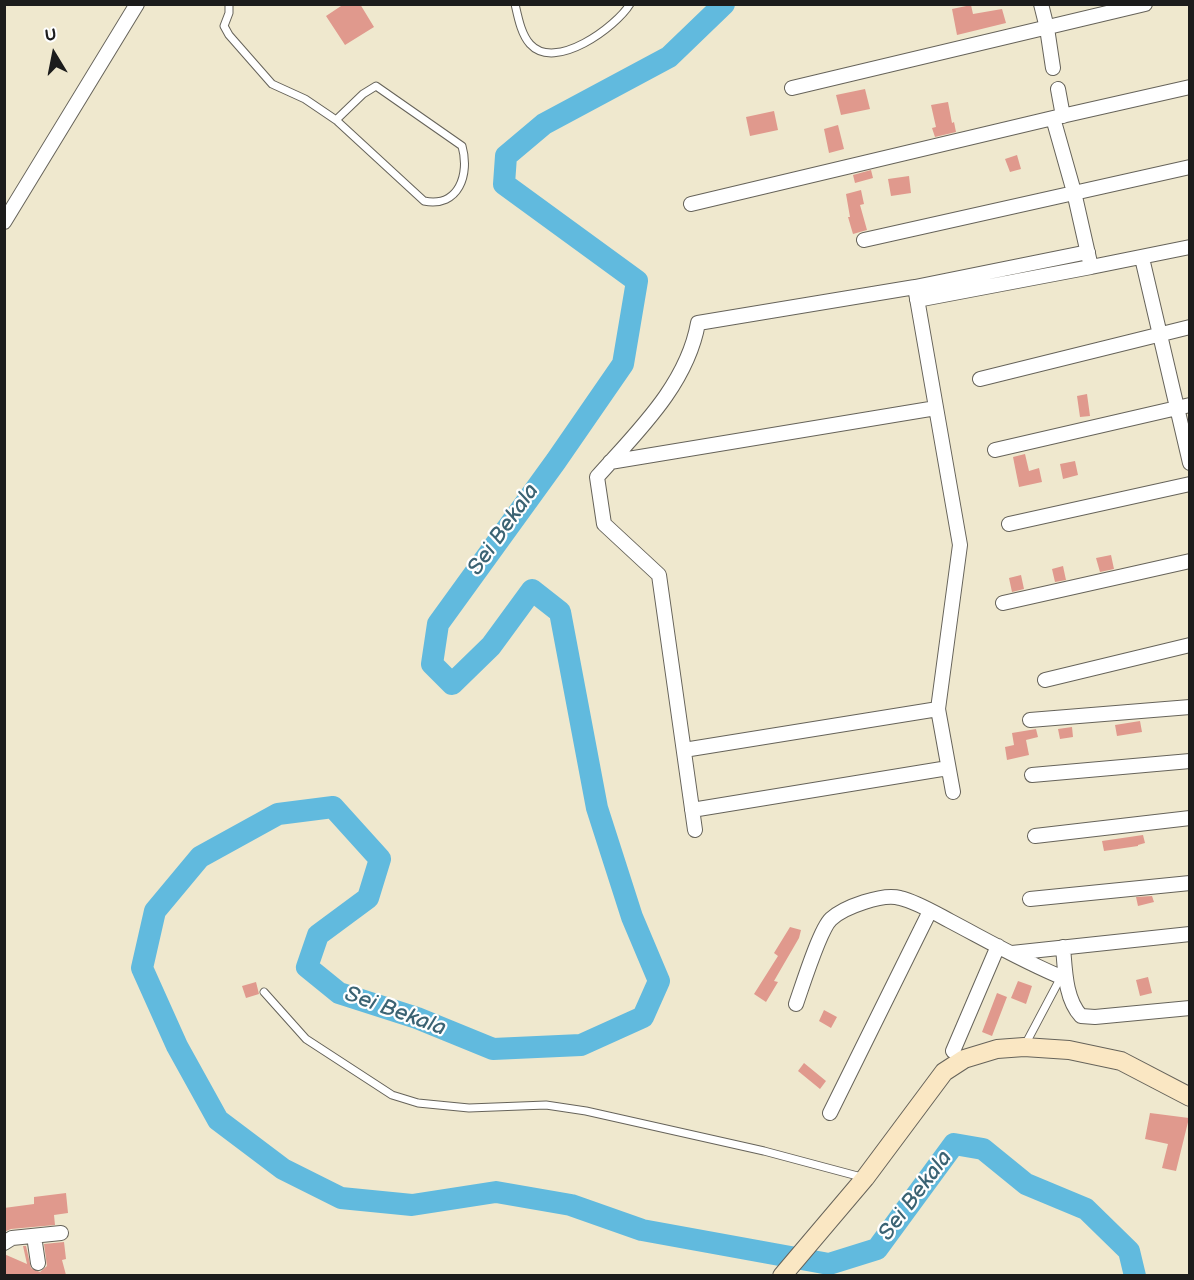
<!DOCTYPE html>
<html>
<head>
<meta charset="utf-8">
<style>
	body { margin:0 }
	#map { position:relative; width:1194px; height:1280px; overflow:hidden; background:#efe8ce; font-family:"Balsamiq Sans",sans-serif }
	canvas { display:block }
	.frame { position:absolute; inset:0; border:6px solid #1c1c1c; pointer-events:none }
	.north { position:absolute; left:24px; top:24px; width:60px; height:60px; -webkit-text-stroke:4px #fff; paint-order:stroke; rotate:350deg; font-size:16px; font-weight:700; line-height:24px; text-align:center; color:#1c1c1c }
	.north::after { content:''; display:block; margin:auto; width:21px; height:27px; background:#1c1c1c; clip-path:polygon(50% 0,100% 100%,50% 72%,0 100%) }
</style>
</head>
<body>
<div id="map">
<canvas width="1194" height="1280"></canvas>
<div class="frame"></div>
<div class="north">U</div>
</div>
<script>
const g = document.querySelector('canvas').getContext('2d');
g.lineJoin = 'round';
function stroke(path, color, width, dash) {
  g.strokeStyle = color;
  g.lineWidth = width;
  g.lineCap = dash ? 'butt' : 'round';
  g.setLineDash(dash || []);
  g.stroke(path);
}
function fillPath(path, color) {
  g.fillStyle = color;
  g.fill(path, 'evenodd');
}
function label(font, color, halo, rows, align = 'center') {
  g.font = font + ' "Balsamiq Sans",sans-serif';
  g.lineWidth = 4.5;
  g.setLineDash([]);
  g.textBaseline = 'middle';
  g.strokeStyle = halo;
  g.fillStyle = color;
  for (const [text, x, y, turn = 0] of rows) {
    g.save();
    g.translate(x, y);
    g.rotate((+turn || 0) * Math.PI / 180);
    g.textAlign = isNaN(turn) ? turn : align;
    if (halo) g.strokeText(text, 0, 0);
    g.fillText(text, 0, 0);
    g.restore();
  }
}
const river = new Path2D(`
	M 724,4 L 669,57 L 544,124 L 506,156 L 504,184 L 637,281 L 623,364 L 556,461 L 438,624 L 432,664 L 452,684 L 491,646 L 532,590 L 560,612 L 597,808 L 632,917 L 659,981 L 643,1017 L 581,1045 L 493,1049 L 417,1018 L 339,993 L 307,967 L 318,935 L 368,898 L 380,859 L 333,807 L 278,814 L 200,857 L 155,911 L 142,968 L 177,1046 L 218,1120 L 283,1169 L 341,1198 L 412,1205 L 496,1192 L 571,1205 L 642,1230 L 829,1264 L 877,1249 L 954,1144 L 983,1149 L 1026,1184 L 1086,1209 L 1129,1251 L 1135,1276`);
const building = new Path2D(`
	M 344,4 L 360,4 L 374,27 L 345,45 L 326,16 Z
	M 971,5 L 973,14 L 1002,9 L 1006,23 L 957,35 L 952,9 Z
	M 865,89 L 870,109 L 841,115 L 836,95 Z
	M 948,102 L 952,123 L 954,122 L 956,132 L 935,137 L 932,128 L 936,127 L 931,105 Z
	M 774,111 L 778,130 L 750,136 L 746,117 Z
	M 838,125 L 844,149 L 829,153 L 824,129 Z
	M 1017,155 L 1021,169 L 1010,172 L 1005,159 Z
	M 871,170 L 873,178 L 855,183 L 853,175 Z
	M 909,176 L 911,193 L 891,196 L 888,179 Z
	M 861,190 L 864,204 L 860,205 L 867,230 L 853,234 L 848,217 L 850,217 L 846,194 Z
	M 1087,394 L 1090,416 L 1080,417 L 1077,396 Z
	M 1025,454 L 1029,471 L 1039,468 L 1042,482 L 1019,487 L 1013,457 Z
	M 1075,461 L 1078,475 L 1063,479 L 1060,464 Z
	M 1111,555 L 1114,569 L 1100,572 L 1096,558 Z
	M 1063,566 L 1066,580 L 1055,582 L 1052,569 Z
	M 1021,575 L 1024,589 L 1012,592 L 1009,578 Z
	M 1140,721 L 1142,732 L 1117,736 L 1115,725 Z
	M 1072,727 L 1073,737 L 1060,739 L 1058,729 Z
	M 1036,729 L 1038,737 L 1026,740 L 1029,755 L 1007,760 L 1005,747 L 1014,745 L 1012,733 Z
	M 1143,835 L 1145,843 L 1138,845 L 1138,846 L 1104,851 L 1102,841 Z
	M 1152,896 L 1154,902 L 1138,906 L 1136,897 Z
	M 790,927 L 801,930 L 799,938 L 774,981 L 778,982 L 766,1002 L 754,994 L 778,956 L 774,953 Z
	M 1148,977 L 1152,993 L 1140,996 L 1136,980 Z
	M 1018,981 L 1032,986 L 1026,1004 L 1011,998 Z
	M 256,982 L 259,994 L 246,998 L 242,986 Z
	M 997,993 L 1007,997 L 992,1036 L 982,1032 Z
	M 824,1010 L 837,1017 L 831,1028 L 819,1021 Z
	M 804,1063 L 826,1081 L 820,1089 L 798,1071 Z
	M 1150,1113 L 1189,1118 L 1176,1171 L 1162,1168 L 1168,1144 L 1145,1139 Z
	M 66,1193 L 68,1213 L 54,1215 L 55,1225 L 11,1229 L 4,1232 L 4,1208 L 34,1204 L 34,1197 Z
	M 64,1242 L 66,1259 L 62,1260 L 66,1275 L 4,1275 L 4,1254 L 27,1264 L 23,1246 L 26,1246 L 31,1268 L 40,1272 L 47,1266 L 44,1244 Z`);
const lane = new Path2D(`
	M 229,4 L 229,13 L 224,26 L 229,35 L 272,84 L 305,99 L 336,120 L 424,201 C 459,208 470,174 462,146 L 376,86 L 363,94 L 336,120
	M 515,4 C 518,17 521,34 530,44 C 555,72 616,27 630,4
	M 264,992 L 306,1039 L 392,1095 L 418,1103 L 469,1108 L 546,1105 L 586,1111 L 764,1151 L 865,1178
	M 1025,1045 L 1061,977`);
const street = new Path2D(`
	M 1041,4 L 1047,28 L 1053,68
	M 792,88 L 1145,4
	M 1058,89 L 1063,116
	M 1053,118 L 1074,192 L 1091,267 L 1190,247
	M 691,204 L 1053,118 L 1190,87
	M 4,222 L 137,4
	M 864,240 L 1190,167
	M 1142,258 L 1190,463
	M 915,287 L 960,545 L 938,709 L 953,792
	M 917,300 L 1091,267
	M 980,379 L 1190,327
	M 995,450 L 1190,405
	M 610,462 L 936,408
	M 1009,524 L 1190,484
	M 1003,603 L 1190,561
	M 1045,680 L 1190,645
	M 1030,720 L 1190,707
	M 684,750 L 938,709
	M 1032,775 L 1190,761
	M 692,810 L 948,768
	M 695,830 L 659,575 L 604,524 L 597,477 C 637,432 687,385 698,323 L 915,287 L 1088,252
	M 1035,836 L 1190,818
	M 1030,899 L 1190,883
	M 1063,947 C 1065,969 1065,999 1081,1016 L 1095,1017 L 1190,1008
	M 1012,953 L 1190,934
	M 796,1004 C 802,987 820,929 831,919 C 844,907 883,893 900,898 C 917,902 935,913 950,921 C 988,941 1026,963 1066,979
	M 953,1051 L 998,946
	M 830,1113 L 930,911
	M 34,1236 L 38,1263
	M 4,1243 L 12,1238 L 61,1233`);
const secondary = new Path2D(`
	M 782,1276 L 865,1178 L 944,1072 L 964,1059 L 997,1049 L 1024,1047 L 1069,1050 L 1121,1061 L 1190,1097`);
const waterNames = [
	["Sei Bekala",504,530,-55],
	["Sei Bekala",395,1012,20],
	["Sei Bekala",916,1196,-53]
];
stroke(river, '#61bade', 22);
fillPath(building, '#e0998d');
stroke(lane, '#66635a', 9);
stroke(street, '#66635a', 16);
stroke(secondary, '#66635a', 20);
stroke(lane, '#fff', 7);
stroke(street, '#fff', 14);
stroke(secondary, '#fae7c3', 18);
label('italic 22px', '#3b6373', '#fff', waterNames);
</script>
</body>
</html>
